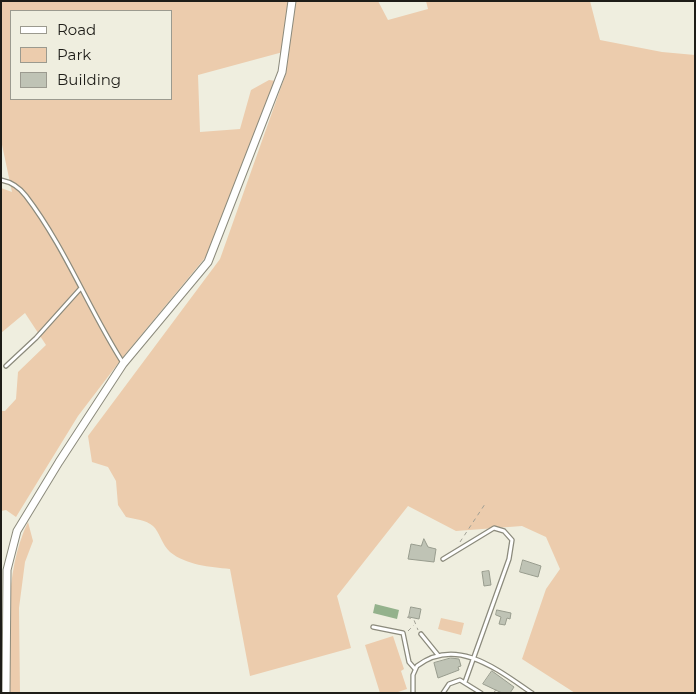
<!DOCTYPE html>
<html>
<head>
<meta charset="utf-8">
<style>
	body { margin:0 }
	#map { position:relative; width:696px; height:694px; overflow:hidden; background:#efeedf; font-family:Montserrat,sans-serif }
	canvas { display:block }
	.frame { position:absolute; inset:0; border:2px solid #1e1d18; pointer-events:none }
	.legend { position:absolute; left:10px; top:10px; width:162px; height:90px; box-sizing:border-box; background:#efeedf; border:1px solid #9b9a8f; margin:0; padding:6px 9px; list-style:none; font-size:15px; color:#1e1d18 }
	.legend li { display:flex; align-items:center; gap:10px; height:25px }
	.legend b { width:25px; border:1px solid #9b9a8f }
</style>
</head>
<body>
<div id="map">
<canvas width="696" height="694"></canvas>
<div class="frame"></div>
<ul class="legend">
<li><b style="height:6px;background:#fff"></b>Road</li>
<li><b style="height:14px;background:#ecccad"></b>Park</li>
<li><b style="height:14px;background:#bfc3b5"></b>Building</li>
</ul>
</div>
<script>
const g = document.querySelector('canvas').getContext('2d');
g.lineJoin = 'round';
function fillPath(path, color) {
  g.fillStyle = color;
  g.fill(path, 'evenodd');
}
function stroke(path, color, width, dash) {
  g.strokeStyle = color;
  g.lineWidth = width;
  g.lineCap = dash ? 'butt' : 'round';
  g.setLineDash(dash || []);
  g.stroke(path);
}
const green = new Path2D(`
	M 1,1 L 288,1 L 283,52 L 198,75 L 200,132 L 240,129 L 251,90 L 269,80 L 276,81 L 209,253 L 123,357 L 78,416 L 16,517 L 6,510 L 1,511 L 1,411 L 5,411 L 16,399 L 18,372 L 46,345 L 25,313 L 1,333 L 1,188 L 12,192 L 1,140 ZM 11,11 L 171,11 L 171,99 L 11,99 Z
	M 296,1 L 378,1 L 388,20 L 428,9 L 426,1 L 590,1 L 600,40 L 662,52 L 695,55 L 695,693 L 575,693 L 522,659 L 546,589 L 560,569 L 546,537 L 522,526 L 456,531 L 408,506 L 337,596 L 351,648 L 250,676 L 230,569 C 210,567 186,565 170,552 C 162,545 159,531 153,526 C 146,520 135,519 126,517 L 118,505 L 116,481 L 108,467 L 92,462 L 88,436 L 220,259 L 285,76 Z
	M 28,522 L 33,541 L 25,562 L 19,608 L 20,693 L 9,693 C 10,636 3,574 28,522 Z
	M 441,618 L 464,623 L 461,635 L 438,629 Z
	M 393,636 L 404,669 L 401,671 L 407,689 L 395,693 L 380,693 L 365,645 Z`);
const water = new Path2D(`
	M 375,604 L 399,610 L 397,619 L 373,613 Z`);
const building = new Path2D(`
	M 424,539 L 428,547 L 436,549 L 434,562 L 408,559 L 411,544 L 421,546 Z
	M 523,560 L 541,566 L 538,577 L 520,572 Z
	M 489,571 L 491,585 L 484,586 L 482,572 Z
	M 411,607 L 421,609 L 419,619 L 409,617 Z
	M 497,610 L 511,613 L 510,619 L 507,618 L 505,625 L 499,624 L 501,617 L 496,615 Z
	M 451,658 L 459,659 L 461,666 L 458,667 L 459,670 L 438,678 L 434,663 Z
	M 492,671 L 514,687 L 510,693 L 502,693 L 483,684 Z`);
const path = new Path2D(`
	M 460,542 L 485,504
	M 407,617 L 414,620 L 418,630
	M 408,631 L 414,625
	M 494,693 L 496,689`);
const service = new Path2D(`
	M 1,180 C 11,182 20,188 26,196 C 65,247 89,310 123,363
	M 6,366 L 36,338 L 80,289
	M 443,559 L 494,528 L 504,531 L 512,540 L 509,559 L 465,682
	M 373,627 L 403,633 L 409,662 L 415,669
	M 421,634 L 438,655
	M 413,693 L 413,675 L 417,666 C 457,636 498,670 532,693
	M 443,693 L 449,684 L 460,680 L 481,693`);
const minor = new Path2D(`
	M 6,693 L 7,570 L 17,531 L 59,462 L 123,364 L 208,262 L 282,72 L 292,1`);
fillPath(green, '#ecccad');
fillPath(water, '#94b28c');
fillPath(building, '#bfc3b5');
stroke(building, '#989c8e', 1);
stroke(service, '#8b8a7c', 5.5);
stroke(minor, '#8b8a7c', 9);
stroke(path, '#a09f94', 1, [4, 4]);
stroke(service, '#fff', 3);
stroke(minor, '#fff', 7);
</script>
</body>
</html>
